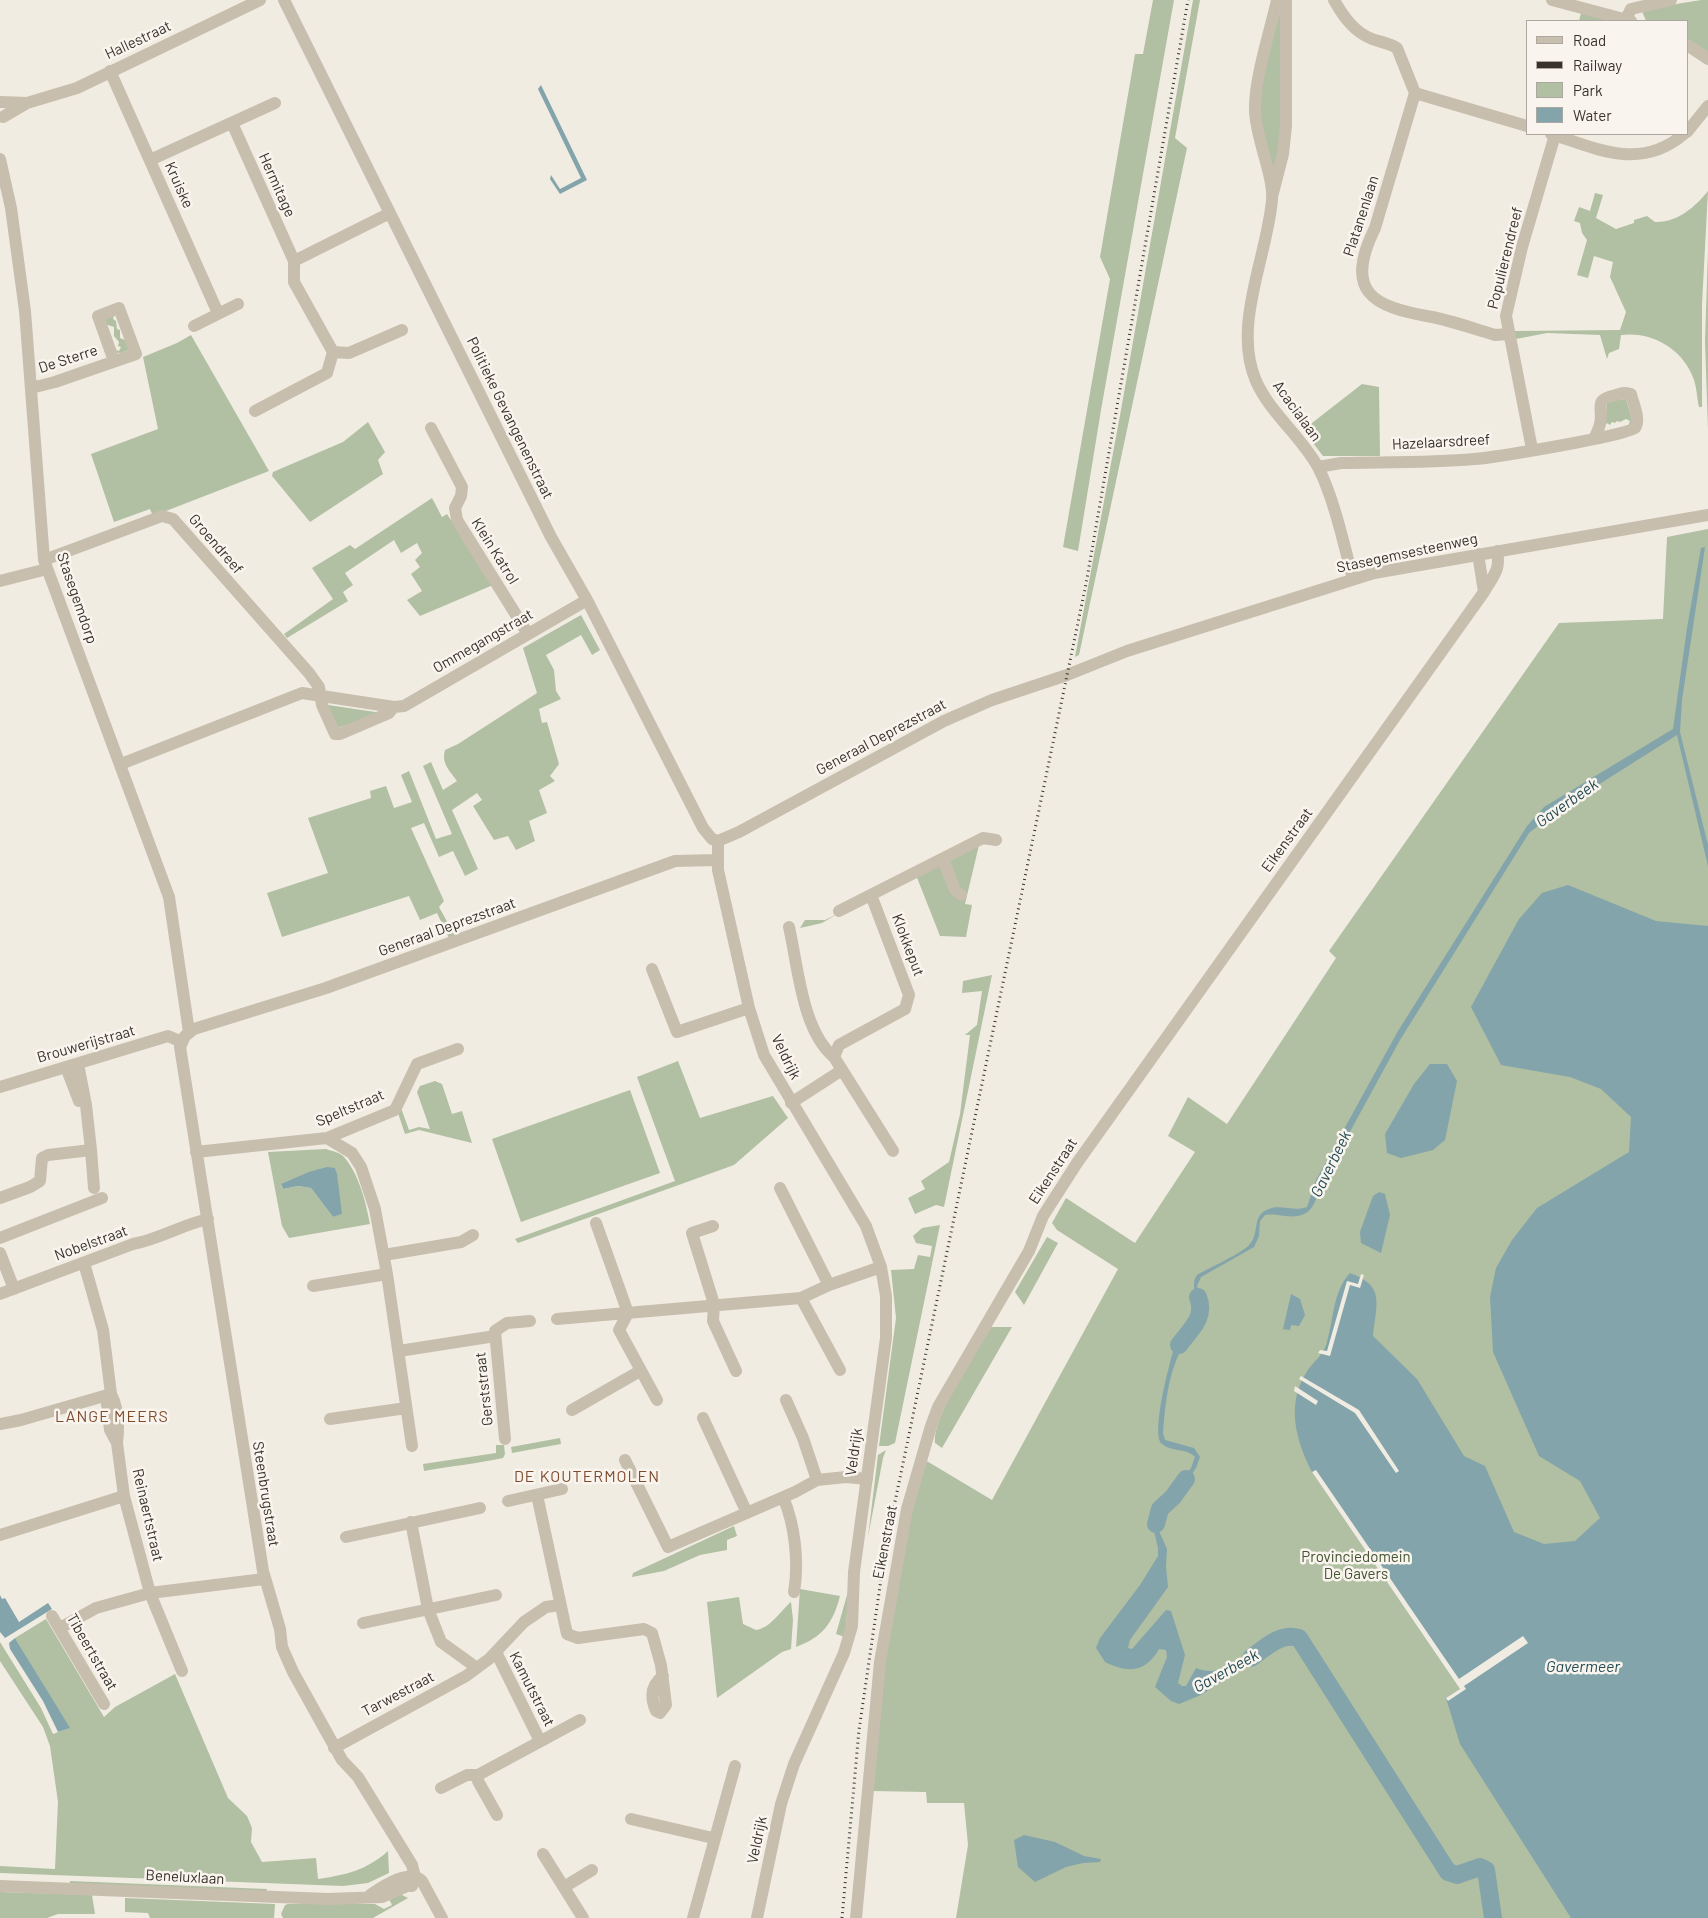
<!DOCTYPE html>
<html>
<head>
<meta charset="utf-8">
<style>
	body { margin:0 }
	#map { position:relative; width:1708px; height:1918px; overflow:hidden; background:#f1ece2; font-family:Barlow,sans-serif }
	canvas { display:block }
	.legend { position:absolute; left:1526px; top:20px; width:162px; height:115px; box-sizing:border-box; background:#f9f5ee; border:1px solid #aca7a0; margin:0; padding:6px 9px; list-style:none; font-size:15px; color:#38312c }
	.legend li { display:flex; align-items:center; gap:10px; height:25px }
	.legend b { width:25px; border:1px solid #aca7a0 }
</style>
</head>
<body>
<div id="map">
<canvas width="1708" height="1918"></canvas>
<ul class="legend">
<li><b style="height:6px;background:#c8beae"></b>Road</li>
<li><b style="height:6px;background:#38312c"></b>Railway</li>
<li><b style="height:14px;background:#b1bfa3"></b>Park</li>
<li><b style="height:14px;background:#83a4ab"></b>Water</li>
</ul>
</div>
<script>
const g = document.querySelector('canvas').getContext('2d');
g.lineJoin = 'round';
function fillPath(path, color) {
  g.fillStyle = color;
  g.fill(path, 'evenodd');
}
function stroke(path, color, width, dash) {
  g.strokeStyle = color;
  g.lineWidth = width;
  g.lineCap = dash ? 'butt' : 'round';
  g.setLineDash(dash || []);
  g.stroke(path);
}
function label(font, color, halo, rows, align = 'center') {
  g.font = font + ' Barlow,sans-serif';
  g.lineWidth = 5;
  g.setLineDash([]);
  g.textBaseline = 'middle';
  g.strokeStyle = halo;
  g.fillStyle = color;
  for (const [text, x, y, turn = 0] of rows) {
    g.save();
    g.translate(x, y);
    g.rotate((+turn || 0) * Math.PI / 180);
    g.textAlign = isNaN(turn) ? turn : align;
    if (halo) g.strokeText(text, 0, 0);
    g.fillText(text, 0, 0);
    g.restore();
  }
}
const green = new Path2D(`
	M 1153,0 L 1174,0 L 1101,410 L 1078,551 L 1063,547 L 1110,279 L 1100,257 L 1135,54 L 1143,54 Z
	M 1193,0 L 1200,0 L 1175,138 L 1187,148 L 1079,655 L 1075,657 L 1121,410 Z
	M 1701,0 L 1708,0 L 1708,53 L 1687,40 L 1687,21 L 1646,21 L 1642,11 L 1645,9 Z
	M 1581,13 L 1612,21 L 1579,21 Z
	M 1278,15 L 1282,15 L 1283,128 L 1275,170 C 1245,125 1267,63 1278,15 Z
	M 1708,191 L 1702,304 L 1702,407 L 1699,407 C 1697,399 1697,389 1694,380 C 1684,350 1653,331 1621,335 L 1619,349 L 1609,353 L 1607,359 L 1600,335 L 1547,333 L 1516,339 L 1514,331 L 1620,330 L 1626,312 L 1610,277 L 1613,262 L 1594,256 L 1588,278 L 1577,275 L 1587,240 L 1582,233 L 1580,223 L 1574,221 L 1579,207 L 1590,211 L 1595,193 L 1603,195 L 1596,218 L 1616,229 L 1634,223 L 1634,220 L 1647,216 L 1655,222 C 1677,223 1695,207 1708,191 Z
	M 1708,251 L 1708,430 L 1705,341 Z
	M 105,315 L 114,315 L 113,319 L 116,321 L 117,329 L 120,330 L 120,338 L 129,342 L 129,350 C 122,352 118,356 113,349 L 119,351 L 121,347 L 118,346 L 119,342 L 114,336 L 114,327 L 105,324 Z
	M 191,335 L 269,471 L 153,516 L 150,509 L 114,522 L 91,454 L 158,429 L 143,357 L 177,343 Z
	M 1362,384 L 1379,387 L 1380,456 L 1323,456 L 1303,430 Z
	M 1626,399 L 1633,422 L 1627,429 L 1630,421 L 1626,419 L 1620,422 L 1617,421 L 1615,423 L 1612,422 L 1610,425 L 1607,423 L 1605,426 L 1607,401 Z
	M 368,422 L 385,452 L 378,460 L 383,474 L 310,522 L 272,476 L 273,472 L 343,442 Z
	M 432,498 L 442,517 L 447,514 L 493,585 L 420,616 L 407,600 L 422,591 L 411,574 L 420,567 L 415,560 L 422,553 L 417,543 L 401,553 L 394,540 L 345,573 L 353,585 L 343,592 L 348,601 L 287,638 L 284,634 L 333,599 L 312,568 L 350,545 L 355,549 Z
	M 1708,529 L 1708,1918 L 956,1918 L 968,1845 L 964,1803 L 927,1803 L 926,1792 L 871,1791 C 882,1680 895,1568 925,1460 L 992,1500 L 1118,1269 L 1057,1230 L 1052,1223 L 1066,1198 L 1135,1243 L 1195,1152 L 1168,1136 L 1188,1097 L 1227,1124 L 1336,958 L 1329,951 L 1559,623 L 1663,619 L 1667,537 Z
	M 581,615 L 600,650 L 592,655 L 581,635 L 546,655 L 554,670 L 556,691 L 561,699 L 539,709 L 542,723 L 547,722 L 559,764 L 550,776 L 555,781 L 539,790 L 547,813 L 529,821 L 535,841 L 516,850 L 508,836 L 494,840 L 473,806 L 482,800 L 477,793 L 452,810 L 478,869 L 465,876 L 453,851 L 439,857 L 424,823 L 411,828 L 444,901 L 439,907 L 455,936 L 449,938 L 437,913 L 420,920 L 409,896 L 282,937 L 267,893 L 328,873 L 308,818 L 371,798 L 370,791 L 386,786 L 394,808 L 412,802 L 401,775 L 409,771 L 436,839 L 452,834 L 423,766 L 431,762 L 443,790 L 457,781 C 450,771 441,763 445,750 L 458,744 L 537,693 L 523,648 Z
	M 328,705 L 382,713 L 335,729 Z
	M 979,845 L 965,904 L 972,905 L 966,937 L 940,936 L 914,870 Z
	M 839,913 L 822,923 L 800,928 L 805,920 L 825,920 Z
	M 992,975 L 944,1207 L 936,1205 L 915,1214 L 908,1198 L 925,1189 L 921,1181 L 949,1162 L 960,1114 L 970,1035 L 965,1035 L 977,1025 L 982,991 L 962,993 L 963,981 Z
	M 678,1061 L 700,1118 L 773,1096 L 788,1118 L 734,1165 L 518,1243 L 515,1239 L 675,1181 L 637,1077 Z
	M 435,1081 L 442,1084 L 452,1114 L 462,1111 L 472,1143 L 419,1130 L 405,1134 L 398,1113 L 401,1108 L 409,1130 L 419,1127 L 430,1129 L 417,1092 L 420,1086 Z
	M 630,1090 L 660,1173 L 521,1222 L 492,1139 Z
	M 326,1149 C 331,1151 340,1152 344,1157 C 359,1174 366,1203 370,1224 L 289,1238 L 282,1226 L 268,1152 ZM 335,1168 L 341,1214 L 333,1217 L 311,1188 L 298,1186 L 283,1189 L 281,1185 Z
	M 940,1225 L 895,1443 L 888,1446 L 879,1446 L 896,1318 L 891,1270 L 914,1269 L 918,1255 L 930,1257 L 932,1246 L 916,1243 L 913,1236 L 922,1228 Z
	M 1047,1237 L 1058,1243 L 1024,1305 L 1015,1292 Z
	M 991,1327 L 1012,1327 L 942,1448 L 935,1443 C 933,1414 976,1353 991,1327 Z
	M 560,1438 L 561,1444 L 512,1453 L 511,1447 Z
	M 496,1445 L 504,1445 L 505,1454 L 503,1458 C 476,1464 450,1466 424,1471 L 423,1464 L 496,1453 Z
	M 886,1450 L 883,1458 L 868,1537 L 878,1455 Z
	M 734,1526 L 737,1536 L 727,1540 L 727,1550 L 700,1555 L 664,1571 L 632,1577 L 633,1573 Z
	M 849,1588 L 845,1637 L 836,1634 Z
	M 800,1589 L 840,1596 C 833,1623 823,1637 796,1647 Z
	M 739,1597 L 743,1624 L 756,1630 C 771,1628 781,1610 791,1602 L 793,1620 L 791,1649 L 782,1652 L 717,1698 L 707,1602 Z
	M 46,1619 L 104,1717 L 115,1707 L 175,1674 L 228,1798 L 247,1816 L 252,1828 L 251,1842 L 262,1862 L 316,1858 L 318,1879 C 346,1875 367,1870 388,1851 L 389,1873 L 368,1883 L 343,1886 L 0,1873 L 0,1866 L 55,1869 L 58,1802 L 50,1746 L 43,1727 L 0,1661 L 0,1642 L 41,1708 L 53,1734 L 69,1728 L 15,1638 Z
	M 70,1881 L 267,1889 L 266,1893 L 70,1885 Z
	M 0,1892 L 92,1895 L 95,1914 L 58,1914 L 47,1918 L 0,1918 Z
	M 400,1894 L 408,1898 L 373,1918 L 283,1918 L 281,1914 L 285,1905 L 288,1904 L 375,1904 L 384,1909 L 392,1905 L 388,1897 Z
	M 125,1898 L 275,1904 L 274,1918 L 150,1918 L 148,1913 L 125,1912 Z`);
const water = new Path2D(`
	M 541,85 L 587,180 L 560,194 L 550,179 L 551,175 L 560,189 L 581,178 L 538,89 Z
	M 1705,547 L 1682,700 L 1680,732 L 1708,845 L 1708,866 L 1677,735 L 1557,811 L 1529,833 L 1400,1040 L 1322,1183 C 1314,1204 1313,1219 1285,1216 C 1278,1215 1272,1214 1265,1215 L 1260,1221 L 1259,1236 L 1254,1247 L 1201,1277 L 1197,1286 L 1205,1304 L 1202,1320 L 1196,1316 C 1203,1301 1188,1288 1197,1275 C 1209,1268 1243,1253 1250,1244 C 1260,1233 1251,1215 1269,1209 C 1281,1204 1294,1212 1307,1207 L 1316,1180 L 1398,1031 L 1527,826 L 1544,807 L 1673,729 L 1687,628 L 1701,548 Z
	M 1568,885 L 1656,921 L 1708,926 L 1708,1918 L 1571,1918 L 1460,1744 L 1446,1698 L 1460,1689 L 1312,1472 C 1296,1441 1286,1405 1306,1373 C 1311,1364 1323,1355 1326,1345 C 1334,1321 1332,1292 1350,1273 C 1386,1286 1376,1304 1373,1336 L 1417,1379 L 1464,1456 L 1485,1466 L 1514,1532 L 1544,1544 L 1575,1541 L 1600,1518 L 1580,1481 L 1539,1456 L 1493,1352 L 1490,1297 L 1496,1268 L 1512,1240 L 1537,1208 L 1629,1152 L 1631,1117 L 1601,1089 L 1570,1077 L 1501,1065 L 1471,1007 L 1519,919 L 1542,893 Z
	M 1430,1064 L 1447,1064 L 1457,1081 L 1445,1140 L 1433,1150 L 1401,1158 L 1387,1153 L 1385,1134 L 1414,1084 Z
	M 327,1167 L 335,1168 L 337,1174 L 342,1214 L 333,1217 L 311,1188 L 298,1186 L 283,1189 L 281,1184 L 309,1172 Z
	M 1379,1192 L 1385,1194 L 1390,1215 L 1381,1253 L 1361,1243 L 1360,1232 L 1373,1196 Z
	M 1291,1294 L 1300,1299 L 1305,1315 L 1299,1326 L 1291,1325 L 1290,1330 L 1283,1329 Z
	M 1191,1324 L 1196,1327 C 1170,1358 1166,1394 1163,1433 L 1165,1440 L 1194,1448 L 1200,1457 L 1196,1468 L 1175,1499 L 1172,1495 L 1191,1468 L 1195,1457 C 1187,1448 1171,1452 1162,1444 C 1151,1435 1168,1370 1172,1355 L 1175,1346 Z
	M 1162,1498 L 1167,1505 L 1160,1523 L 1159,1531 L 1167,1549 L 1166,1567 L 1168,1587 L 1130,1640 L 1128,1648 L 1132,1649 L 1166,1610 L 1171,1611 L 1185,1655 L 1178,1683 L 1182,1686 L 1186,1686 L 1196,1668 C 1223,1679 1247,1656 1269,1641 L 1273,1647 L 1201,1695 L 1179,1704 L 1171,1701 L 1155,1687 L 1167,1657 L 1166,1650 L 1159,1649 C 1146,1672 1129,1674 1105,1662 L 1096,1648 L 1100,1638 L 1140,1585 L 1158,1556 L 1158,1548 L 1152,1523 Z
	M 0,1595 L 2,1599 L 5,1598 L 19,1622 L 48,1603 L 52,1609 L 5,1638 L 0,1632 Z
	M 15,1638 L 70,1728 L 58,1732 L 43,1701 L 10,1649 L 9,1643 Z
	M 1024,1835 L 1055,1842 L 1084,1856 L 1101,1859 L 1100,1862 L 1083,1863 L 1066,1867 L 1035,1882 L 1018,1867 L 1014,1840 Z`);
const pier = new Path2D(`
	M 1361,1274 L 1364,1275 L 1360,1288 L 1350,1285 L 1330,1356 L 1318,1353 L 1320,1350 L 1327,1351 L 1347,1281 L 1358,1284 Z
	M 1301,1376 L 1359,1410 L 1399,1471 L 1396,1473 L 1355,1413 L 1299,1379 Z
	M 1295,1386 L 1318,1401 L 1316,1405 L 1294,1391 Z
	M 1316,1470 L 1459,1679 L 1523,1636 L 1528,1643 L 1464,1686 L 1466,1689 L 1448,1701 L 1446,1698 L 1460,1689 L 1312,1472 Z`);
const river = new Path2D(`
	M 1179,1345 C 1191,1329 1206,1317 1198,1297
	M 1156,1524 L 1160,1509 L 1173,1497 L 1186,1479
	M 1251,1658 C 1265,1648 1281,1632 1299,1638 L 1448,1872 L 1457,1875 L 1480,1867 L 1486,1870 L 1493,1918`);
const minor = new Path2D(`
	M 284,0 L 551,537 L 587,600 L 703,828 L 712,839 L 718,841
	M 1277,0 C 1270,32 1254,79 1255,111 C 1256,139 1274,176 1272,200 C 1267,257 1232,326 1256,381 C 1270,413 1301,436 1318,467 C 1334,498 1344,545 1353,579
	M 1334,0 C 1343,16 1354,32 1372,39 C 1380,42 1389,43 1397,48 L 1415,93
	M 1552,0 L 1631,21
	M 1626,19 L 1631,9 L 1671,0
	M 1687,45 L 1708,59
	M 110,71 L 218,313
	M 0,102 L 27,103
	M 3,117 L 27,103 L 77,88 L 260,0
	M 232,123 L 294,261 L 294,282 L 333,352 L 327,373 L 255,411
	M 1687,132 L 1708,106
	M 1551,134 C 1598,149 1640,171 1684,134
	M 0,159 L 11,208 L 25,311 L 44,560 L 169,897 L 189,1032
	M 150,160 L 275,103
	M 1273,193 L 1283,154 L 1286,126 L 1286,0
	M 294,261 L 390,213
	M 194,326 L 238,304
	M 1509,334 L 1495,335 C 1474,329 1453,321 1432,317 C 1371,307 1344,291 1375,228 L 1415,93 L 1527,126
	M 333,352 L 349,353 L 402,330
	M 31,388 L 55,382 L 136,354 L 119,308 L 98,316 L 114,361
	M 431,428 L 462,487 L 461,496 L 455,508 L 457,520 L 528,634
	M 1532,449 L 1506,316 L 1522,247 L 1555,135
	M 1318,467 L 1341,463 C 1385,462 1430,463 1474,459 C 1492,458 1630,435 1635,428 C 1641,420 1633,403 1631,394 C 1626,392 1622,393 1616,395 C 1592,400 1604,407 1600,424 C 1599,429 1596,434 1594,439
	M 1478,554 L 1484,592
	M 44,560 L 162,516 L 173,519 L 309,673 L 319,687 L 322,705 L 335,734 L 340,734 L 389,713 L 394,707
	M 0,581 L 47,569
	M 121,764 L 302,693 L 394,707 L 404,706 L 587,600
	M 718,841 L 718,870 L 749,1008 L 764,1055 L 866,1226 L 881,1267 L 886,1296 L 886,1338 L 854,1572 L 852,1626 L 844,1653 L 794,1764 L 781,1804 L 757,1918
	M 718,841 L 739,832 L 944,721 L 992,700 L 1067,675 L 1127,651 L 1374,573 L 1708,515
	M 943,859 L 955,890 L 961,895
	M 839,911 L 983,838 L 996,840
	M 789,927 C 798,966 802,1031 834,1057 L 893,1151
	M 652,969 L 677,1032 L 749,1008
	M 834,1057 L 839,1045 L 905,1009 L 909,995 L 871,895
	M 66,1067 L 79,1101
	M 0,1087 L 168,1036 L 182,1042
	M 791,1103 L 842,1070
	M 327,1138 L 352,1153 L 361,1167 L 375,1209 L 387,1274 L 412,1446
	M 91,1150 L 94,1188
	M 196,1152 L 327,1138 L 395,1110 L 417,1064 L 458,1049
	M 780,1188 L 829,1285
	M 0,1198 L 30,1187 L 40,1181 L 42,1158 L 48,1155 L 91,1150 L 86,1105 L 78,1064
	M 596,1223 L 628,1313 L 619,1330 L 657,1400
	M 713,1226 L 692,1233 L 714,1304 L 713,1321 L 736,1371
	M 0,1238 L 102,1198
	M 0,1253 L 14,1289
	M 384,1255 L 461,1242 L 473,1235
	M 84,1263 L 103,1330 L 111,1394 L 107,1404 L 110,1430 L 117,1443 L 124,1496 L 150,1593 L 182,1671
	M 313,1286 L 387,1274
	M 0,1294 L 133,1244 C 160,1239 181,1225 208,1219
	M 801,1298 L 840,1370
	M 557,1319 L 801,1298 L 829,1285 L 881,1267
	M 399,1351 L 495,1336
	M 786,1400 L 803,1438 L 817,1480
	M 572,1410 L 640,1371
	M 703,1418 L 747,1513
	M 330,1419 L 406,1408
	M 0,1424 L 21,1420 L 111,1394 C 119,1409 119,1427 117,1443
	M 505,1439 L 495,1331 L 507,1323 L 530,1321
	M 625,1460 L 668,1547 L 795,1492 L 817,1480 L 846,1477 L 867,1479
	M 537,1495 L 567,1634 L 578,1638 L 644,1629 L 652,1633 L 661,1665 L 666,1705 L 660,1713 L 656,1711 C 650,1697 651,1685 663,1676
	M 783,1497 C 795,1525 799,1562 794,1592
	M 508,1501 L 562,1489
	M 411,1522 L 428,1609 L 441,1642 L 477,1668
	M 0,1535 L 124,1496
	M 346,1537 L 480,1508
	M 52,1616 L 104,1704
	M 363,1623 L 496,1595
	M 60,1628 L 96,1608 L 150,1593 L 264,1579
	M 496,1652 L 540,1741
	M 334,1748 L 466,1676 L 489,1659 L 524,1622 L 546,1607 L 560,1605
	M 441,1788 L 467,1775 L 478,1775
	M 497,1815 L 478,1781 L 478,1775 L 580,1720
	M 631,1819 L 713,1838
	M 543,1854 L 583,1918
	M 0,1886 L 328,1899 L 382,1897 L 407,1886 L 412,1886
	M 412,1886 L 415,1877 L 412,1865 L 358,1777 L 342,1760 L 293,1672 L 282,1647 L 280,1629 L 263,1571 L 180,1047 L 185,1036 L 194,1029 L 326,988 L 675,861 L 717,860
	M 564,1887 L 592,1870
	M 370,1895 C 382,1887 409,1868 422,1881 L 442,1918
	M 693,1918 L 735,1766
	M 856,1918 L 880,1662 L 907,1509 L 931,1426 L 938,1407 L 1029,1251 L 1043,1216 L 1077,1163 L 1484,592 C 1493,576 1501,570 1497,551`);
const rail = new Path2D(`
	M 842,1918 L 859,1730 L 886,1545 L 1086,584 L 1188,0`);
const streetNames = [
	["Hallestraat",138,40,-25],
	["Kruiske",179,185,66],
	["Hermitage",277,185,66],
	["Platanenlaan",1361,216,-72],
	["Populierendreef",1505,258,-76],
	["De Sterre",68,359,-18],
	["Acacialaan",1297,411,54],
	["Politieke Gevangenenstraat",510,418,64],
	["Hazelaarsdreef",1441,442,-3],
	["Groendreef",216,544,49],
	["Klein Katrol",495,551,58],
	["Stasegemsesteenweg",1407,553,-12],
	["Stasegemdorp",77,598,71],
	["Ommegangstraat",483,641,-30],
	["Generaal Deprezstraat",881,737,-28],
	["Eikenstraat",1287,840,-54],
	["Generaal Deprezstraat",447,927,-20],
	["Klokkeput",908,945,69],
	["Brouwerijstraat",86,1044,-16],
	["Veldrijk",786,1057,64],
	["Speltstraat",350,1108,-23],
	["Eikenstraat",1053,1171,-57],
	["Nobelstraat",91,1243,-20],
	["Gerststraat",484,1389,-96],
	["Veldrijk",854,1452,-82],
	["Steenbrugstraat",266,1494,81],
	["Reinaertstraat",148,1515,77],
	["Eikenstraat",885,1542,-79],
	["Tibeertstraat",92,1652,60],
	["Kamutstraat",532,1689,63],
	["Tarwestraat",398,1694,-28],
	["Veldrijk",757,1840,-78],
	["Beneluxlaan",185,1877,3]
];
const parkNames = [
	["Provinciedomein",1356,1557],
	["De Gavers",1356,1574]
];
const waterNames = [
	["Gaverbeek",1567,803,-35],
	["Gaverbeek",1331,1164,-64],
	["Gavermeer",1583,1667],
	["Gaverbeek",1226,1671,-29]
];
const neighbourhoodNames = [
	["LANGE MEERS",112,1417],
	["DE KOUTERMOLEN",587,1477]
];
fillPath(green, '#b1bfa3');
fillPath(water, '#83a4ab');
fillPath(pier, '#f1ece2');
stroke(river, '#83a4ab', 18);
stroke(minor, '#c8beae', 12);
stroke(rail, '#38312c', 3, [1, 4]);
label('15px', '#38312c', '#f9f5ee', streetNames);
label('15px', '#435432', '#f9f5ee', parkNames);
label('italic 16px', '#254b55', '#f9f5ee', waterNames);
g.letterSpacing = '1px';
label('16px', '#7e4c2d', '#f9f5ee', neighbourhoodNames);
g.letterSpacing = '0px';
</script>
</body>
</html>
